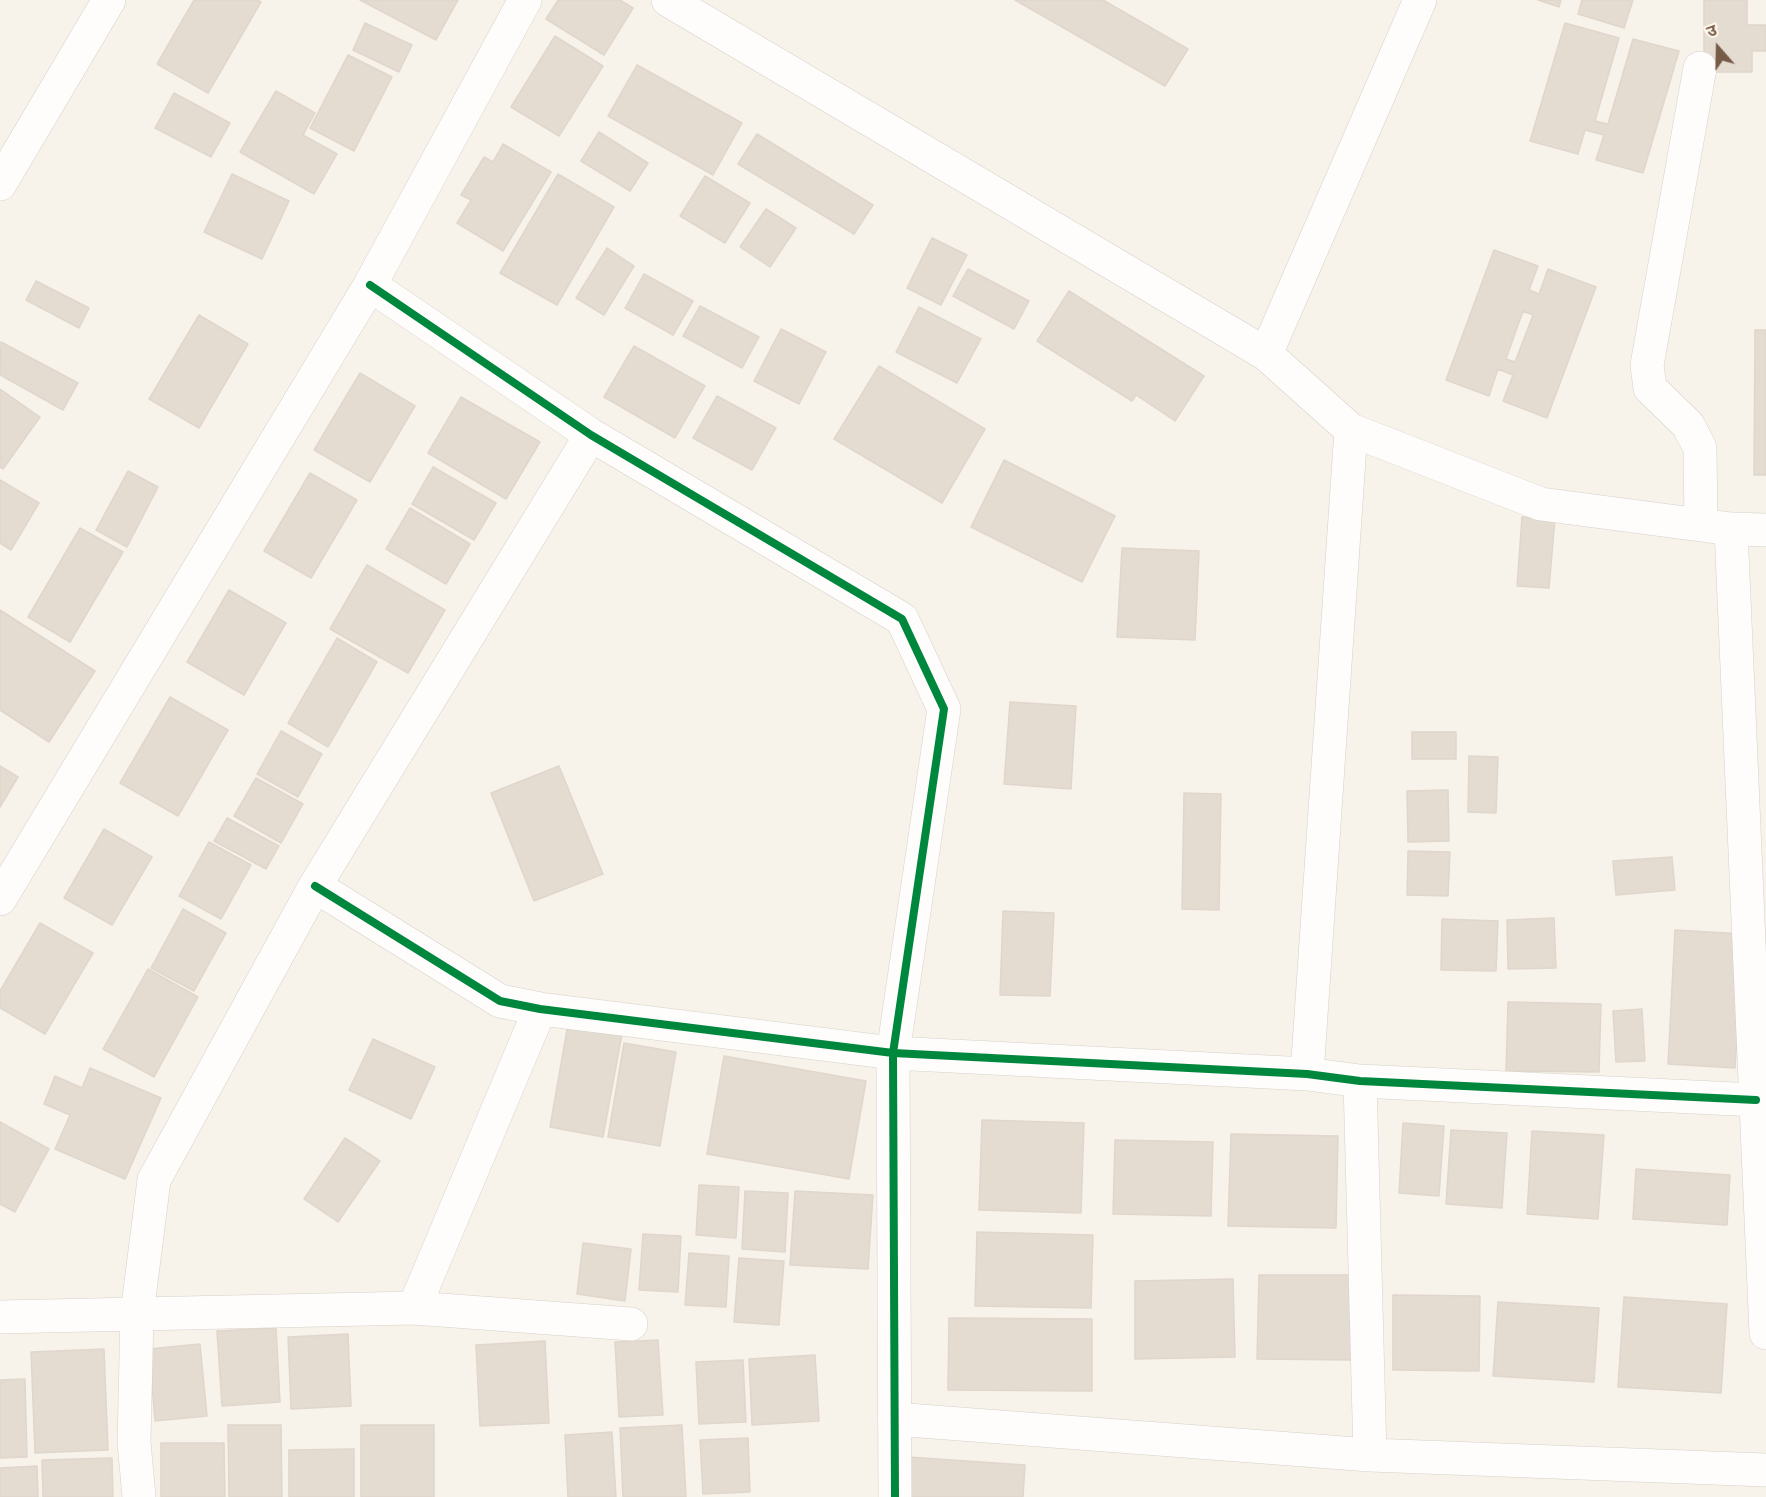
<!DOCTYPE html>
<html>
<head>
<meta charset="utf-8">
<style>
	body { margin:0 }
	#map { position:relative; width:1766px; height:1497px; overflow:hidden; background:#f7f3ea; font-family:"Fira Sans Condensed","Noto Sans Devanagari",sans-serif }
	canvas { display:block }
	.north { position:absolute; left:1688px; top:18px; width:60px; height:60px; -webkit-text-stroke:4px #fff8eb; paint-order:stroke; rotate:340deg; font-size:16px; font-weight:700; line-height:24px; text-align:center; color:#765b49 }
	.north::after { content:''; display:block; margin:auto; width:21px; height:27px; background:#765b49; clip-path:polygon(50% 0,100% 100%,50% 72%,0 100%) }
</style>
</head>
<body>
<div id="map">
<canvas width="1766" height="1497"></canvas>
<div class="north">उ</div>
</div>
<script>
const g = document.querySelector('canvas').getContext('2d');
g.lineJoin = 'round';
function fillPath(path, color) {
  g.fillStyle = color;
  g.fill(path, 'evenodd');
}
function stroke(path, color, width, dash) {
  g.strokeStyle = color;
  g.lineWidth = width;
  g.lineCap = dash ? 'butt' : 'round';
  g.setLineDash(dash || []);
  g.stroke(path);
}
const building = new Path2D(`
	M 194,0 L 257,0 L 261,2 L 208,93 L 157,64 Z
	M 360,0 L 458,0 L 436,40 Z
	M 558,0 L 620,0 L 633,8 L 604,55 L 546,19 Z
	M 1015,0 L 1103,0 L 1188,49 L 1165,86 Z
	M 1538,0 L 1561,0 L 1559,7 Z
	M 1582,0 L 1633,0 L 1624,28 L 1578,14 Z
	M 1704,0 L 1747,0 L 1747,25 L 1766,25 L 1766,51 L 1752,51 L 1752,72 L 1704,72 Z
	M 365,23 L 412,45 L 399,72 L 353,50 Z
	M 1565,23 L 1619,38 L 1595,121 L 1608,124 L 1633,39 L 1679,51 L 1643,173 L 1596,160 L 1604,135 L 1585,130 L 1578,154 L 1530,141 Z
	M 555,36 L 603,66 L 559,136 L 511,107 Z
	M 348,55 L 392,77 L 354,151 L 310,128 Z
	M 637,65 L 742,123 L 713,175 L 608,116 Z
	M 276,91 L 315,113 L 303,135 L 337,154 L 314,194 L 240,152 Z
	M 174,93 L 230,123 L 211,157 L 155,128 Z
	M 599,132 L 648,163 L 630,191 L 581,161 Z
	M 757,134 L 873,205 L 854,234 L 738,164 Z
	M 503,144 L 551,172 L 503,251 L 457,223 L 471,200 L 461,195 L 484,157 L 493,162 Z
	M 232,174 L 289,201 L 262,259 L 204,232 Z
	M 558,174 L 614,207 L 557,305 L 500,273 Z
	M 705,176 L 750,203 L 725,243 L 680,216 Z
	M 766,209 L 796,228 L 770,267 L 740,247 Z
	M 932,238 L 967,255 L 941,305 L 907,288 Z
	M 607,248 L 634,266 L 604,315 L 576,298 Z
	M 1494,250 L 1538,266 L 1529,290 L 1539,294 L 1548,269 L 1596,287 L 1547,418 L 1503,401 L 1513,375 L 1498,369 L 1489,396 L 1446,380 ZM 1523,311 L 1533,315 L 1515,362 L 1506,359 Z
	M 968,269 L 1029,301 L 1014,329 L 953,296 Z
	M 644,274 L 693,301 L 673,335 L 625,308 Z
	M 36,281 L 89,308 L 79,328 L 26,300 Z
	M 1069,291 L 1204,376 L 1175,421 L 1136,395 L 1132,401 L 1037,341 Z
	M 700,306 L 759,337 L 742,368 L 683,336 Z
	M 919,307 L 981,339 L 957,383 L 896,352 Z
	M 199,315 L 248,344 L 199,428 L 149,399 Z
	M 781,329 L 826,352 L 799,404 L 754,381 Z
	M 1755,330 L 1766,330 L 1766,475 L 1754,475 Z
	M 1,342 L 78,383 L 63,410 L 0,375 Z
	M 634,346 L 705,386 L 675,438 L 604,397 Z
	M 879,366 L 985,429 L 942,503 L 834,439 Z
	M 360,373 L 415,406 L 370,482 L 314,450 Z
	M 0,389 L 40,417 L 3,469 L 0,467 Z
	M 717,396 L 776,428 L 752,470 L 693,438 Z
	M 461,397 L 540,442 L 506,499 L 428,453 Z
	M 1004,460 L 1115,516 L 1082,582 L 971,527 Z
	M 433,467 L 496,503 L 474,540 L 412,504 Z
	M 128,471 L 158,487 L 127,547 L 96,530 Z
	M 310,473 L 357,500 L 311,578 L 264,551 Z
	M 0,480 L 39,503 L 11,550 L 0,543 Z
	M 410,508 L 470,544 L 446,584 L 386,549 Z
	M 1522,517 L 1555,519 L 1549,588 L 1517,586 Z
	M 80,528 L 123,552 L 70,642 L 28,617 Z
	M 1122,548 L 1199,551 L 1195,640 L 1117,637 Z
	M 367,565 L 445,610 L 408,673 L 330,629 Z
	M 229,590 L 286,623 L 244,695 L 187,662 Z
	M 0,610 L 95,671 L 49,742 L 0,710 Z
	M 337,638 L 377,662 L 328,747 L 288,723 Z
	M 170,697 L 228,730 L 178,816 L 120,783 Z
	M 1010,702 L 1076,706 L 1071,789 L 1004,784 Z
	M 281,731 L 322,754 L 298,797 L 257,774 Z
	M 1412,732 L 1456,732 L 1456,759 L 1412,759 Z
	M 1469,756 L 1498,757 L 1496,813 L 1468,812 Z
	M 0,766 L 18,777 L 0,807 Z
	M 559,766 L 603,874 L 534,901 L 491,793 Z
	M 256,778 L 303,804 L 281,843 L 234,816 Z
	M 1448,790 L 1449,841 L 1408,842 L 1407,791 Z
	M 1184,793 L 1221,794 L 1219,910 L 1182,909 Z
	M 227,818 L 279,846 L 266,869 L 214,841 Z
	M 104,829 L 152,857 L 112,925 L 64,898 Z
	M 209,842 L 251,865 L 221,919 L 179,896 Z
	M 1408,851 L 1450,852 L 1448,896 L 1407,895 Z
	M 1672,857 L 1675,890 L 1616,895 L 1613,861 Z
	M 183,909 L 226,933 L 194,991 L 151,968 Z
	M 1003,911 L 1054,913 L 1050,996 L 1000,995 Z
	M 1554,918 L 1556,968 L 1508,969 L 1507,920 Z
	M 1442,919 L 1498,921 L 1496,971 L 1441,970 Z
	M 40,923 L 93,953 L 45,1034 L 0,1008 L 0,991 Z
	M 1675,930 L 1743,934 L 1735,1068 L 1668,1064 Z
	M 148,969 L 198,997 L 154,1077 L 103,1049 Z
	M 1508,1002 L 1601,1004 L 1599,1072 L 1506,1071 Z
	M 1642,1009 L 1645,1061 L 1616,1062 L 1613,1011 Z
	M 568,1024 L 622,1034 L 603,1137 L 550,1127 Z
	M 373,1039 L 435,1067 L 411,1119 L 349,1090 Z
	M 624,1043 L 676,1052 L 660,1146 L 608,1137 Z
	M 724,1056 L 866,1081 L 849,1179 L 707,1154 Z
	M 90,1068 L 161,1098 L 125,1179 L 55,1149 L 70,1115 L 44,1104 L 55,1076 L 82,1088 Z
	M 982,1120 L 1084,1123 L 1081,1213 L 979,1210 Z
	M 0,1122 L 49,1149 L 15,1212 L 0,1204 Z
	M 1403,1123 L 1444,1126 L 1439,1196 L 1399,1193 Z
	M 1451,1130 L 1507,1133 L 1502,1208 L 1446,1204 Z
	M 1532,1131 L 1604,1135 L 1598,1219 L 1527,1214 Z
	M 1231,1134 L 1338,1136 L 1336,1228 L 1228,1226 Z
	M 345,1138 L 380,1161 L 338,1222 L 304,1199 Z
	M 1115,1140 L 1213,1142 L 1211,1216 L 1113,1214 Z
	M 1636,1169 L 1730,1175 L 1727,1225 L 1633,1219 Z
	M 699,1185 L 739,1187 L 736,1238 L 696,1235 Z
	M 745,1191 L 788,1193 L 785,1252 L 742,1249 Z
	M 795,1191 L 873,1195 L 868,1269 L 790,1265 Z
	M 977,1232 L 1093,1235 L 1091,1308 L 975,1306 Z
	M 643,1234 L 681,1236 L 678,1292 L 639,1290 Z
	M 583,1243 L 631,1249 L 625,1301 L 577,1294 Z
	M 689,1253 L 729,1256 L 726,1307 L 685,1305 Z
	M 739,1258 L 784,1261 L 779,1325 L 734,1322 Z
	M 1259,1275 L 1354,1275 L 1352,1360 L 1257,1359 Z
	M 1233,1279 L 1235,1357 L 1135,1359 L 1135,1281 Z
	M 1393,1295 L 1480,1296 L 1479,1371 L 1393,1370 Z
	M 1624,1297 L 1727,1304 L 1721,1393 L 1618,1387 Z
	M 1498,1302 L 1599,1308 L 1594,1382 L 1493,1376 Z
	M 949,1318 L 1092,1319 L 1092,1391 L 948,1390 Z
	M 276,1328 L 280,1402 L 222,1406 L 217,1331 Z
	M 348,1334 L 351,1406 L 291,1409 L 288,1337 Z
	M 658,1340 L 663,1415 L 619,1417 L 615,1342 Z
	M 545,1341 L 549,1423 L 480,1426 L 476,1345 Z
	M 200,1344 L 207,1416 L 155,1421 L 149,1349 Z
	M 104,1349 L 108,1450 L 35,1453 L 31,1352 Z
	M 815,1355 L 819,1421 L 752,1425 L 749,1359 Z
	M 743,1360 L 746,1422 L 699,1424 L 696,1362 Z
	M 25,1379 L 27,1457 L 0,1458 L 0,1380 Z
	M 228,1425 L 281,1425 L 282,1497 L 229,1497 Z
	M 361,1425 L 434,1425 L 434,1497 L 361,1497 Z
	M 682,1425 L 686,1497 L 623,1497 L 620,1428 Z
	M 612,1432 L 616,1497 L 568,1497 L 565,1435 Z
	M 748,1438 L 750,1492 L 703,1494 L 700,1440 Z
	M 161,1443 L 224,1443 L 225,1497 L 161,1497 Z
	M 354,1449 L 354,1497 L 289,1497 L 289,1450 Z
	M 908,1457 L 1025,1465 L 1023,1497 L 906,1497 Z
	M 112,1458 L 113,1497 L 43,1497 L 42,1460 Z
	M 37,1466 L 38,1497 L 0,1497 L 0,1468 Z`);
const minor = new Path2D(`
	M 668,0 L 1266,354 L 1351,430 L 1541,504 L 1731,529 L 1766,530
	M 1700,68 L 1647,365 L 1650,388 L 1688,425 L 1700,448 L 1701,525
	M 0,184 L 109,0
	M 370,285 L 591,435 L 902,619 L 944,709 L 893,1053 L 895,1497
	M 1266,354 L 1420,0
	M 1731,529 L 1766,1333
	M 315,886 L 500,1001 L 540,1009 L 893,1053 L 1307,1074 L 1360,1081 L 1756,1100
	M 0,899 L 370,285 L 525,0
	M 1307,1074 L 1351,430
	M 1360,1081 L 1370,1455
	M 414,1308 L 631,1324
	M 0,1317 L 414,1308 L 540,1009
	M 894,1419 L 1370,1455 L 1766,1470
	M 139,1497 L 134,1442 L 137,1314 L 154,1180 L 315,886 L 591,435`);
const cycleway = new Path2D(`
	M 370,285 L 591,435 L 902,619 L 944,709 L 893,1053 L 895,1497
	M 315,886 L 500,1001 L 540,1009 L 893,1053 L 1307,1074 L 1360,1081 L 1756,1100`);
fillPath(building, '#e4dbd1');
stroke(building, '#e0d6cc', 1.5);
stroke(minor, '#d6d0c8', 34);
stroke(minor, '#fefdfc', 33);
stroke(cycleway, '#00873e', 8);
</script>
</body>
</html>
